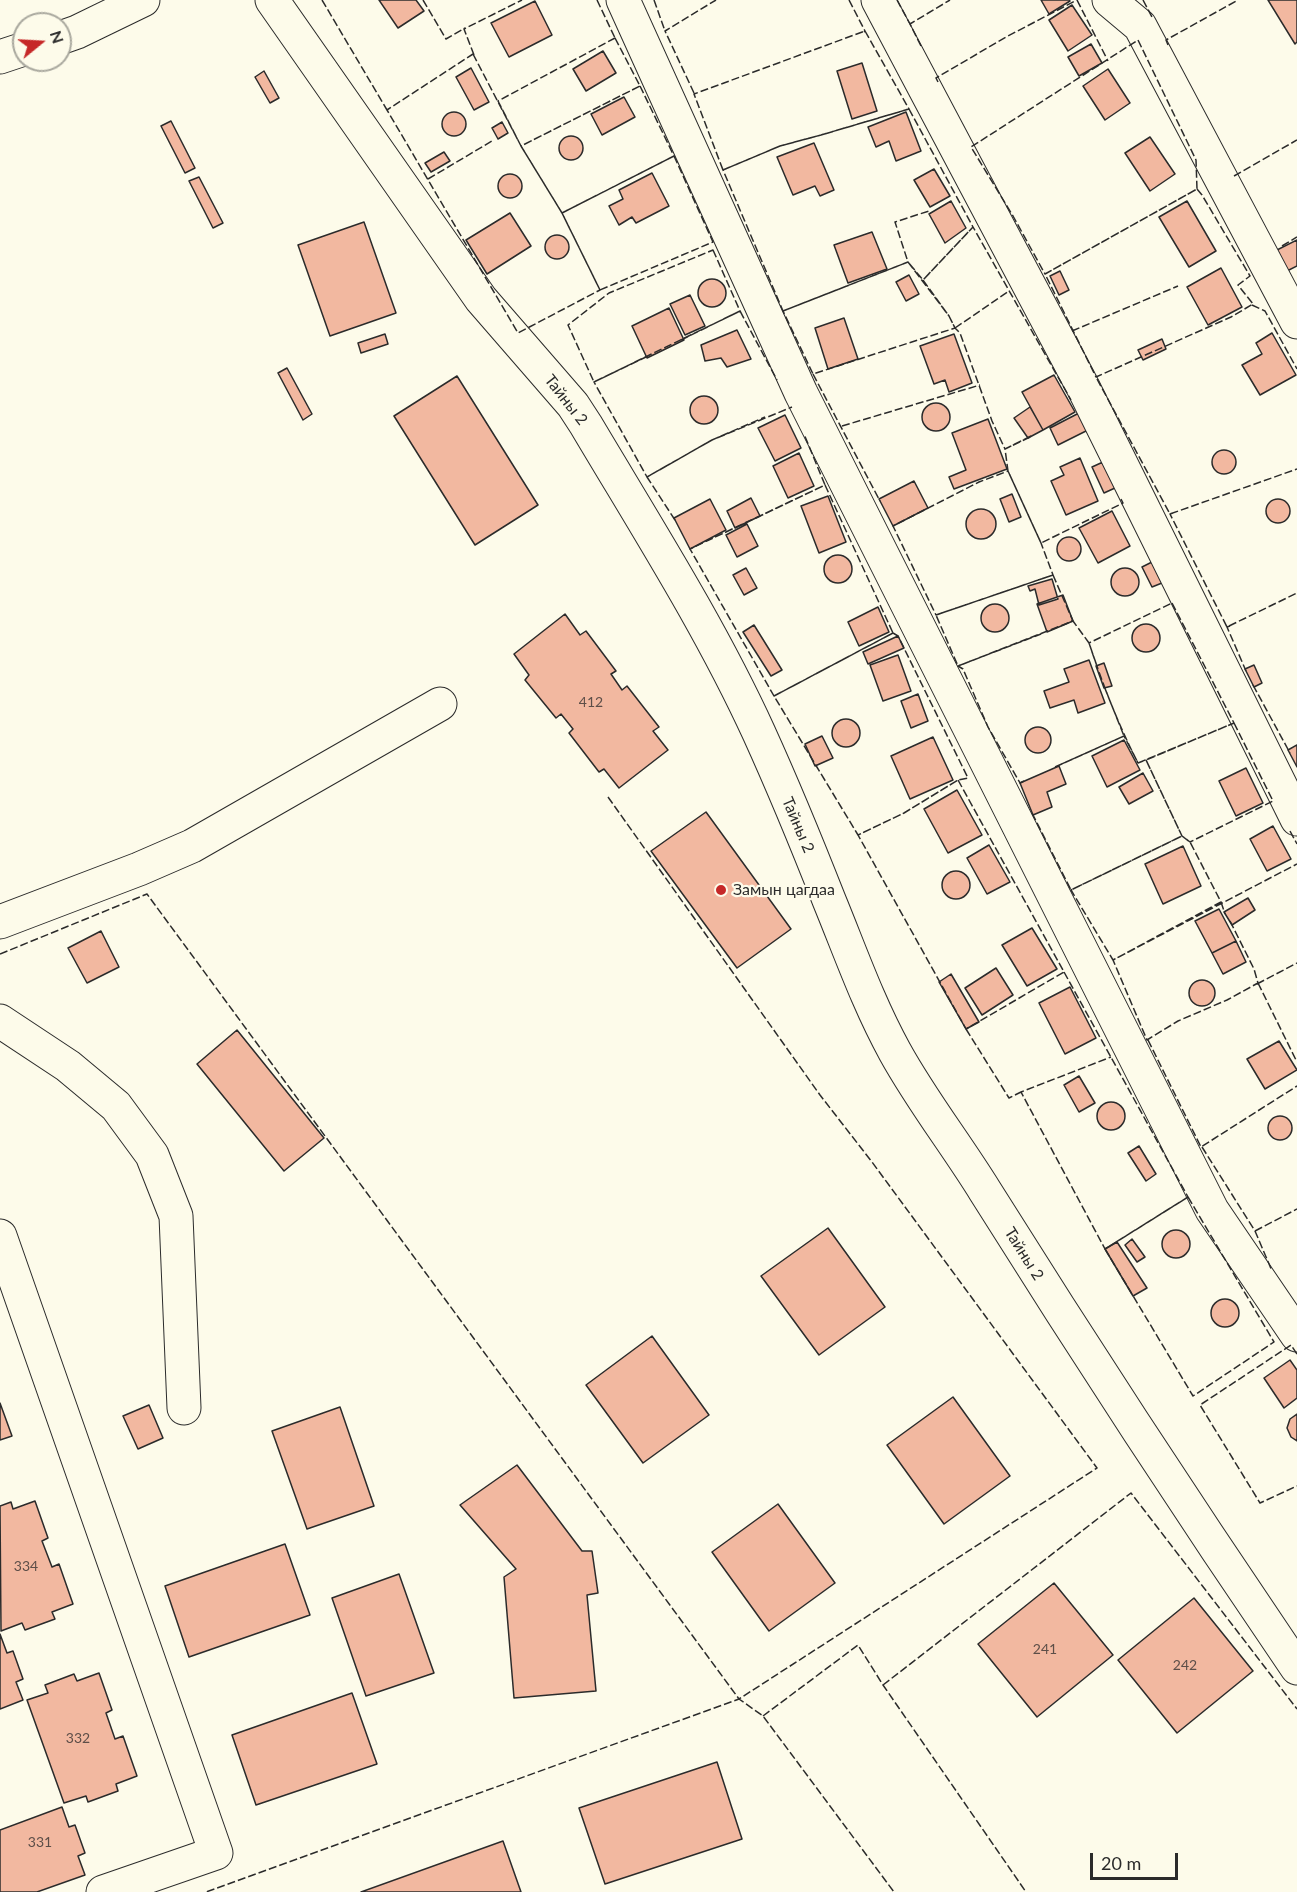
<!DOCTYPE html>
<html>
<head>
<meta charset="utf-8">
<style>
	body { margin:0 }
	#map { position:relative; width:1297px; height:1892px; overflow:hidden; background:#fdfbea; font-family:Lato,sans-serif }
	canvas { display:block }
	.north { position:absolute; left:12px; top:12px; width:60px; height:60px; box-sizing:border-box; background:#fdfbea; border:2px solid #a9a89e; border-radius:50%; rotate:72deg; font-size:16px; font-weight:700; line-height:24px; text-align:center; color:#2b2b2b }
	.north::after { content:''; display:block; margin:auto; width:21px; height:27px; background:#c62828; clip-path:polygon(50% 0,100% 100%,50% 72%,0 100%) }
	.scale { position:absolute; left:1090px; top:1853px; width:88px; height:27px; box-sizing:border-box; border:3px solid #2b2b2b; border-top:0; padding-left:8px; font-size:18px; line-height:21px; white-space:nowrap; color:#2b2b2b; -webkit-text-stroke:4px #fdfbea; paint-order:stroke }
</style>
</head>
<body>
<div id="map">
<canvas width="1297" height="1892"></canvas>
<div class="north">N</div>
<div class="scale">20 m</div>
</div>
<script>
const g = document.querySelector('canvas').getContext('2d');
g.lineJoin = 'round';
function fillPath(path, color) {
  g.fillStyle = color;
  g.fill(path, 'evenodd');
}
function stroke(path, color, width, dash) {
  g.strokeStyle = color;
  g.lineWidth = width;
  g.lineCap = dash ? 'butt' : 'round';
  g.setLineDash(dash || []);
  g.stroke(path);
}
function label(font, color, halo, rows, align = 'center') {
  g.font = font + ' Lato,sans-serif';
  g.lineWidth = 4.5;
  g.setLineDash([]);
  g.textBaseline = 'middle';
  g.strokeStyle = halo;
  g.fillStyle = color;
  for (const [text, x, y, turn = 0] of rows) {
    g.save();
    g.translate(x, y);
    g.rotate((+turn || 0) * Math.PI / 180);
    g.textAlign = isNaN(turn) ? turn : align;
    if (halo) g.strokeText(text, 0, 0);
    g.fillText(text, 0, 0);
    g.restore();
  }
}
const building = new Path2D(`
	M 379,0 L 416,0 L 424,11 L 398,28 Z
	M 1041,0 L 1069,0 L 1070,1 L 1049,14 Z
	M 1268,0 L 1297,0 L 1297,42 L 1295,44 Z
	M 535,1 L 552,35 L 509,57 L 491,23 Z
	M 1072,5 L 1092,35 L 1068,51 L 1049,20 Z
	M 1091,44 L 1102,63 L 1079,76 L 1068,57 Z
	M 603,51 L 616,73 L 586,91 L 573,69 Z
	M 862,63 L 877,111 L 852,119 L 837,71 Z
	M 471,68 L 489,102 L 474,110 L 456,77 Z
	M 1108,69 L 1130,103 L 1105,120 L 1083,86 Z
	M 264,71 L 279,98 L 270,103 L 255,77 Z
	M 624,97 L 635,117 L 602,135 L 591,114 Z
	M442 124a12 12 0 1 1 24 0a12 12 0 1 1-24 0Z
	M 906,112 L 921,151 L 896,161 L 889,141 L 876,147 L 868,127 Z
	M 171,121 L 195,168 L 185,173 L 161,126 Z
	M 502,122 L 508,133 L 498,139 L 492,128 Z
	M559 148a12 12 0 1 1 24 0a12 12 0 1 1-24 0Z
	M 1150,137 L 1175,174 L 1150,191 L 1125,153 Z
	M 814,143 L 834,190 L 820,196 L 815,186 L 793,195 L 777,157 Z
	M 444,152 L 450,161 L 431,172 L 425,163 Z
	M 934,169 L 950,196 L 930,207 L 914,180 Z
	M 652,173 L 669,206 L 636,223 L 632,217 L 619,225 L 609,206 L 623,199 L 619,190 Z
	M498 186a12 12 0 1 1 24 0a12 12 0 1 1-24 0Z
	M 199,177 L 223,223 L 213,228 L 189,181 Z
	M 951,201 L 966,228 L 945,243 L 929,214 Z
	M 1187,201 L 1216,251 L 1189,267 L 1159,217 Z
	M 510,213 L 531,246 L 487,274 L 466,240 Z
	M 364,222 L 396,313 L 330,336 L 298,245 Z
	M 872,232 L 887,269 L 848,283 L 834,245 Z
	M545 247a12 12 0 1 1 24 0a12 12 0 1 1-24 0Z
	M 1297,240 L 1297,266 L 1283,273 L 1273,252 Z
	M 1221,268 L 1242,307 L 1208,325 L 1187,287 Z
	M 1060,271 L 1069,290 L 1059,295 L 1050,276 Z
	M 909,275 L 919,294 L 906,301 L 896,282 Z
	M698 293a14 14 0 1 1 28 0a14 14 0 1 1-28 0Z
	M 690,295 L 705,326 L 685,335 L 670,304 Z
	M 669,308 L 684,340 L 647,358 L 632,326 Z
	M 844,318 L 858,359 L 828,369 L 815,328 Z
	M 737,330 L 751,359 L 727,367 L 721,358 L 705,361 L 701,345 Z
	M 1272,333 L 1296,375 L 1260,395 L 1242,365 L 1262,354 L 1256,343 Z
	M 385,334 L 388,344 L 361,353 L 358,343 Z
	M 954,334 L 972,383 L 949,392 L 945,380 L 934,384 L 920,346 Z
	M 1162,339 L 1166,349 L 1143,360 L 1138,350 Z
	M 287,368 L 312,414 L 303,420 L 278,373 Z
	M 1054,375 L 1075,412 L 1043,430 L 1022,392 Z
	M 457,376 L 538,505 L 475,545 L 394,416 Z
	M690 410a14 14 0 1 1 28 0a14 14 0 1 1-28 0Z
	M922 417a14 14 0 1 1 28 0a14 14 0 1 1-28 0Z
	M 1030,407 L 1043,430 L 1028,438 L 1014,418 Z
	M 1079,413 L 1088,430 L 1058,445 L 1050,428 Z
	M 785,415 L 801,448 L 775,461 L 758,428 Z
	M 988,419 L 1007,469 L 954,489 L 949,477 L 966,470 L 952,433 Z
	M1212 462a12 12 0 1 1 24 0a12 12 0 1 1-24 0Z
	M 799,453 L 814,486 L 788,498 L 773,466 Z
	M 1080,458 L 1098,501 L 1066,515 L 1051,481 L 1064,475 L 1060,467 Z
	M 1103,462 L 1115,488 L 1104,493 L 1092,467 Z
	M 914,481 L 928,508 L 893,526 L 879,499 Z
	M 1012,494 L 1021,517 L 1009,522 L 1000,499 Z
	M 828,496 L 846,542 L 819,553 L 801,506 Z
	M 751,498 L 760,516 L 735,528 L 727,511 Z
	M 710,499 L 726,530 L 690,549 L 674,518 Z
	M1266 511a12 12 0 1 1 24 0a12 12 0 1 1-24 0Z
	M966 524a15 15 0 1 1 30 0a15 15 0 1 1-30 0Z
	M 1112,511 L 1130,546 L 1098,563 L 1079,528 Z
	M 747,524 L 758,546 L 737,557 L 726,535 Z
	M1057 549a12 12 0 1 1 24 0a12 12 0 1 1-24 0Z
	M824 569a14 14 0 1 1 28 0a14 14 0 1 1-28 0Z
	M 1152,562 L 1162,583 L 1152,587 L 1142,567 Z
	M 746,568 L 757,588 L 744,595 L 733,575 Z
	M1111 582a14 14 0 1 1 28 0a14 14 0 1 1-28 0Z
	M 1052,579 L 1058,599 L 1039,605 L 1035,589 L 1030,591 L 1028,586 Z
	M 1063,595 L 1073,621 L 1047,632 L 1037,604 Z
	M981 618a14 14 0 1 1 28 0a14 14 0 1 1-28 0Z
	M 878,607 L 889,632 L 859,646 L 848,622 Z
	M 565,614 L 580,635 L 586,631 L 616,671 L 611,674 L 622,690 L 627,686 L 659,727 L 653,731 L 668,750 L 619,788 L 604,769 L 599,772 L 569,733 L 573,729 L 561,714 L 556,718 L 525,680 L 529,675 L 514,654 Z
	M1132 638a14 14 0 1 1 28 0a14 14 0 1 1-28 0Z
	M 754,625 L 782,670 L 771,676 L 743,632 Z
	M 898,636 L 904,648 L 868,664 L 863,652 Z
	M 898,655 L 911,691 L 883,701 L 870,665 Z
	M 1089,660 L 1105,703 L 1078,713 L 1074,700 L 1050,708 L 1044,691 L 1069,682 L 1064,669 Z
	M 1104,663 L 1112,686 L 1104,688 L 1096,666 Z
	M 1254,665 L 1262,683 L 1254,687 L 1245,669 Z
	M 918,694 L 928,721 L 911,728 L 901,701 Z
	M832 733a14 14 0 1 1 28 0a14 14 0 1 1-28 0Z
	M1025 740a13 13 0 1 1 26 0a13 13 0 1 1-26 0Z
	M 822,736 L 833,758 L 815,766 L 805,744 Z
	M 933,737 L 953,780 L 910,799 L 891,756 Z
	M 1124,740 L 1140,770 L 1107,787 L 1092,756 Z
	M 1297,745 L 1297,767 L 1288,750 Z
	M 1059,766 L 1066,784 L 1047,792 L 1052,807 L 1033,815 L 1020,783 Z
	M 1246,768 L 1263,803 L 1236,816 L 1219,781 Z
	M 1143,773 L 1153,791 L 1129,804 L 1119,787 Z
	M 957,790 L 982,835 L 948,853 L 924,809 Z
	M 706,812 L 791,929 L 737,968 L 651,851 Z
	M 1273,826 L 1291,859 L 1267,871 L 1250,839 Z
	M 989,845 L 1010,882 L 987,894 L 967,858 Z
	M 1183,846 L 1201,886 L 1163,904 L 1145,864 Z
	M942 885a14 14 0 1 1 28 0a14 14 0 1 1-28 0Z
	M 1248,898 L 1255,910 L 1232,925 L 1224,912 Z
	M 1219,909 L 1236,941 L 1212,953 L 1195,921 Z
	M 1032,928 L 1057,969 L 1027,986 L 1002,945 Z
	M 101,931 L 119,967 L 87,983 L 68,948 Z
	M 1236,941 L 1246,962 L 1223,974 L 1212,953 Z
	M 996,968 L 1013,995 L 982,1015 L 965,988 Z
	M 951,974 L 979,1022 L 966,1029 L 939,982 Z
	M1189 993a13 13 0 1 1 26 0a13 13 0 1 1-26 0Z
	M 1070,987 L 1096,1038 L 1065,1054 L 1039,1003 Z
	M 237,1030 L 324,1138 L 284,1171 L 197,1064 Z
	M 1279,1041 L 1297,1070 L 1265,1089 L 1247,1059 Z
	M 1079,1076 L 1095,1103 L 1079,1112 L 1064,1085 Z
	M1097 1116a14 14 0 1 1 28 0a14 14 0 1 1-28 0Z
	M1268 1128a12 12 0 1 1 24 0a12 12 0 1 1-24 0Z
	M 1139,1146 L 1156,1174 L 1146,1181 L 1128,1153 Z
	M 828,1228 L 885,1307 L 819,1355 L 761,1276 Z
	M1162 1244a14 14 0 1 1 28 0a14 14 0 1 1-28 0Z
	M 1132,1239 L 1145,1257 L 1137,1262 L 1125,1245 Z
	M 1117,1242 L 1147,1288 L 1133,1296 L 1105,1249 Z
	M1211 1313a14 14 0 1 1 28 0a14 14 0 1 1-28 0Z
	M 652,1336 L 709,1415 L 643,1463 L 586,1385 Z
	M 1290,1360 L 1297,1370 L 1297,1398 L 1284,1408 L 1264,1378 Z
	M 953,1397 L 1010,1476 L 944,1524 L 887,1445 Z
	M 0,1403 L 12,1436 L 0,1440 Z
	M 149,1405 L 163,1438 L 138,1449 L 123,1416 Z
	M 340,1407 L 374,1506 L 307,1529 L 272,1431 Z
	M 1297,1414 L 1297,1441 L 1291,1437 L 1287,1428 L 1290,1419 Z
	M 517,1465 L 582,1551 L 592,1551 L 598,1593 L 587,1595 L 596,1691 L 514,1698 L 504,1577 L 516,1569 L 460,1505 Z
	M 35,1501 L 48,1538 L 42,1541 L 52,1567 L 59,1564 L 73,1604 L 52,1612 L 55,1619 L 25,1630 L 22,1623 L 1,1631 L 0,1506 L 11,1502 L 13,1509 Z
	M 778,1504 L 835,1583 L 769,1631 L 712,1552 Z
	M 285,1544 L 310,1615 L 189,1657 L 165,1586 Z
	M 399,1574 L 434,1673 L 366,1696 L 332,1598 Z
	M 1054,1583 L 1113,1655 L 1037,1717 L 978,1644 Z
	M 1194,1598 L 1253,1671 L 1177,1733 L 1118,1660 Z
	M 0,1634 L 7,1653 L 13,1651 L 23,1679 L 16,1682 L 23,1700 L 0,1709 Z
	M 99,1673 L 112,1710 L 106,1713 L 115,1739 L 123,1736 L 137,1776 L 116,1784 L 118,1791 L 88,1802 L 86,1796 L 64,1803 L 27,1700 L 48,1693 L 45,1685 L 74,1674 L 77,1681 Z
	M 352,1693 L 377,1764 L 256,1805 L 232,1735 Z
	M 717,1762 L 742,1839 L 605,1884 L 579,1808 Z
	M 62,1807 L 69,1827 L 75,1825 L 85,1853 L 78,1856 L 85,1875 L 37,1892 L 0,1892 L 0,1830 Z
	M 503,1841 L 521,1892 L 361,1892 Z`);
const minor = new Path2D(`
	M 272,0 L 481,299 L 573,405 L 586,425 C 646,526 710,626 759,733 C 784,788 807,844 829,900 C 850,951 868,1003 895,1052 C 922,1101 956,1144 985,1191 C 1086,1352 1190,1511 1297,1668
	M 623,0 L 801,393 L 1212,1210 L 1297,1335
	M 878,0 L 1084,389 L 1297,819
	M 1109,0 L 1140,26 L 1297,322
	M 60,38 L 77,32 L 143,0
	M 0,57 L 24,49
	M 0,922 L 139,869 L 192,846 L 440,704
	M 0,1021 L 68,1066 L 116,1106 L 152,1155 L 176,1216 L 184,1408
	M 0,1236 L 216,1853 L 103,1892`);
const fence = new Path2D(`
	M 322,0 L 387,110 L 390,108
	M 423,0 L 446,39 L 465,28
	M 597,0 L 615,38 L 613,39
	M 654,0 L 665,31 L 667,30
	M 849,0 L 865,31 L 864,32
	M 897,0 L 910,24 L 911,23
	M 1077,0 L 1108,61
	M 1143,0 L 1152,17
	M 865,31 L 909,109 L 821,135 L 780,146 L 723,170 L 694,94 Z
	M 615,38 L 640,86 L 521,146 L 498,101 Z
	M 1138,40 L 1196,160 L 1197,189 L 1045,274 L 1013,216 L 971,147 Z
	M 1168,45 L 1166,40 L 1238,0
	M 921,46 L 910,24 L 950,0
	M 473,54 L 521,146 L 562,213 L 600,290 L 518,333 L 387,110 Z
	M 474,55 L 464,29 L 522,0
	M 938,82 L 936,78 L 1006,37 L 1077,0
	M 640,86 L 674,156 L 562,213 L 521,146 Z
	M 694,93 L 665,31 L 716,0
	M 909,109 L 973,227 L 923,280 L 908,262 L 783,311 L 723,170 L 780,146 L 821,135 Z
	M 674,156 L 713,242 L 600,290 L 562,213 Z
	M 1234,176 L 1297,140
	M 428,179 L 492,141
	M 1197,189 L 1202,195 L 1250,276 L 1238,285 L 1253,304 L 1231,317 L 1096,377 L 1045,274 Z
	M 1282,246 L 1297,237
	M 713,250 L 740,311 L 594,382 L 568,325 L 609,293 Z
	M 907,259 L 895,222 L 929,211
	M 908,262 L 949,316 L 955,328 L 813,374 L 783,311 Z
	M 1252,305 L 1265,311 L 1297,369
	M 955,328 L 1009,291
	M 1072,331 L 1178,286
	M 681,340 L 740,311 L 777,380
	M 648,356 L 594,382 L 647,477 L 712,440 L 765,417
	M 813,374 L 880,501
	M 1097,379 L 1170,514 L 1297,469
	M 842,426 L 980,385
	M 1031,436 L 1005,449 L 1008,471 L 1041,543 L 1123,503 L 1121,499
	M 1030,437 L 1005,449 L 992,421 L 960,333 L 955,328 L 949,316 L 923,280 L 973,227 L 1071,400
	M 1008,471 L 1041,543 L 1053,575 L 936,615 L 893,526 L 979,482 Z
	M 825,485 L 893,633 L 774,696 L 690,549 Z
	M 1173,513 L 1170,514 L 1227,627 L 1297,593
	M 756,518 L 825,485 L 804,434
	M 675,520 L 647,477 L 712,440 L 792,407
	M 715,537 L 737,527
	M 1053,575 L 1073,621 L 958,666 L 936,615 Z
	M 1172,603 L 1234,723 L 1138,763 C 1118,724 1103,685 1089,643 Z
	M 1071,621 L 1073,621 L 1089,643 L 1098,669
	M 1230,626 L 1227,627 L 1246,671
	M 893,633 L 898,636 L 968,778 L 958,780 L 904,813 L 858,835 L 774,696 Z
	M 1253,685 L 1290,753
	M 1234,723 L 1273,801 L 1190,842 L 1182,836 L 1146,760 Z
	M 1055,767 L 1124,736 L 1104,686
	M 958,780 L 1064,972 L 966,1029 L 858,835 L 904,813 Z
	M 1024,781 L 1020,783 L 988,727 L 963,669 L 958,666 L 1041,634
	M 608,797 L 820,1095 L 872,1162 L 1097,1468 L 739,1699 L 763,1716 L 894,1892
	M 1032,813 L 1071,890 L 1182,836 L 1146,760 L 1138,763 L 1124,736 L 1057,766
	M 1290,831 L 1297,844
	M 1182,836 L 1190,842 L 1221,902 L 1113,960 L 1071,890 Z
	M 1221,902 L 1225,914
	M 1230,921 L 1254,969 L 1258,983 L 1227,1000 L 1178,1021 L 1147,1040 L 1113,960 L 1297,864
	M 0,954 L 147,894 L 739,1699 L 206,1892
	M 1064,972 L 1188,1197 L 1105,1249 L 1021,1092 L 1111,1057
	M 1258,983 L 1297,1062
	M 1257,984 L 1297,963
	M 966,1029 L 1009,1098 L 1021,1092
	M 1148,1040 L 1201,1147 L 1297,1086
	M 1202,1147 L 1255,1231 L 1272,1271
	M 1188,1197 L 1274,1342 L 1193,1396 L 1105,1249 Z
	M 1255,1231 L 1297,1209
	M 1297,1354 L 1291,1345 L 1200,1405 L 1260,1503 L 1297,1486
	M 883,1685 L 1131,1493 L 1297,1709
	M 763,1716 L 858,1645 L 883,1685 L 1026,1892`);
const markers = [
	[721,890,6,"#c62828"]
];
const numberNames = [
	["412",591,702],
	["334",26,1566],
	["241",1045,1649],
	["242",1185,1665],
	["332",78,1738],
	["331",40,1842]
];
const streetNames = [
	["Тайны 2",566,400,52],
	["Тайны 2",798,825,67],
	["Тайны 2",1024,1254,58]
];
const poiNames = [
	["Замын цагдаа",733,890]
];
fillPath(building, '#f2b8a0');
stroke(building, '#2b2b2b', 1.5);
stroke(minor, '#2b2b2b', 35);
stroke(minor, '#fdfbea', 33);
stroke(fence, '#2b2b2b', 1.5, [8, 3]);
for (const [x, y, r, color] of markers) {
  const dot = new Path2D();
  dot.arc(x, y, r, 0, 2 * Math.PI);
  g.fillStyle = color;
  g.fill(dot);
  stroke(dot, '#fdfbea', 2);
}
label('14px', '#5d4e48', null, numberNames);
label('16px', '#2b2b2b', '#fdfbea', streetNames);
label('16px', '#2b2b2b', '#fdfbea', poiNames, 'left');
</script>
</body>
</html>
